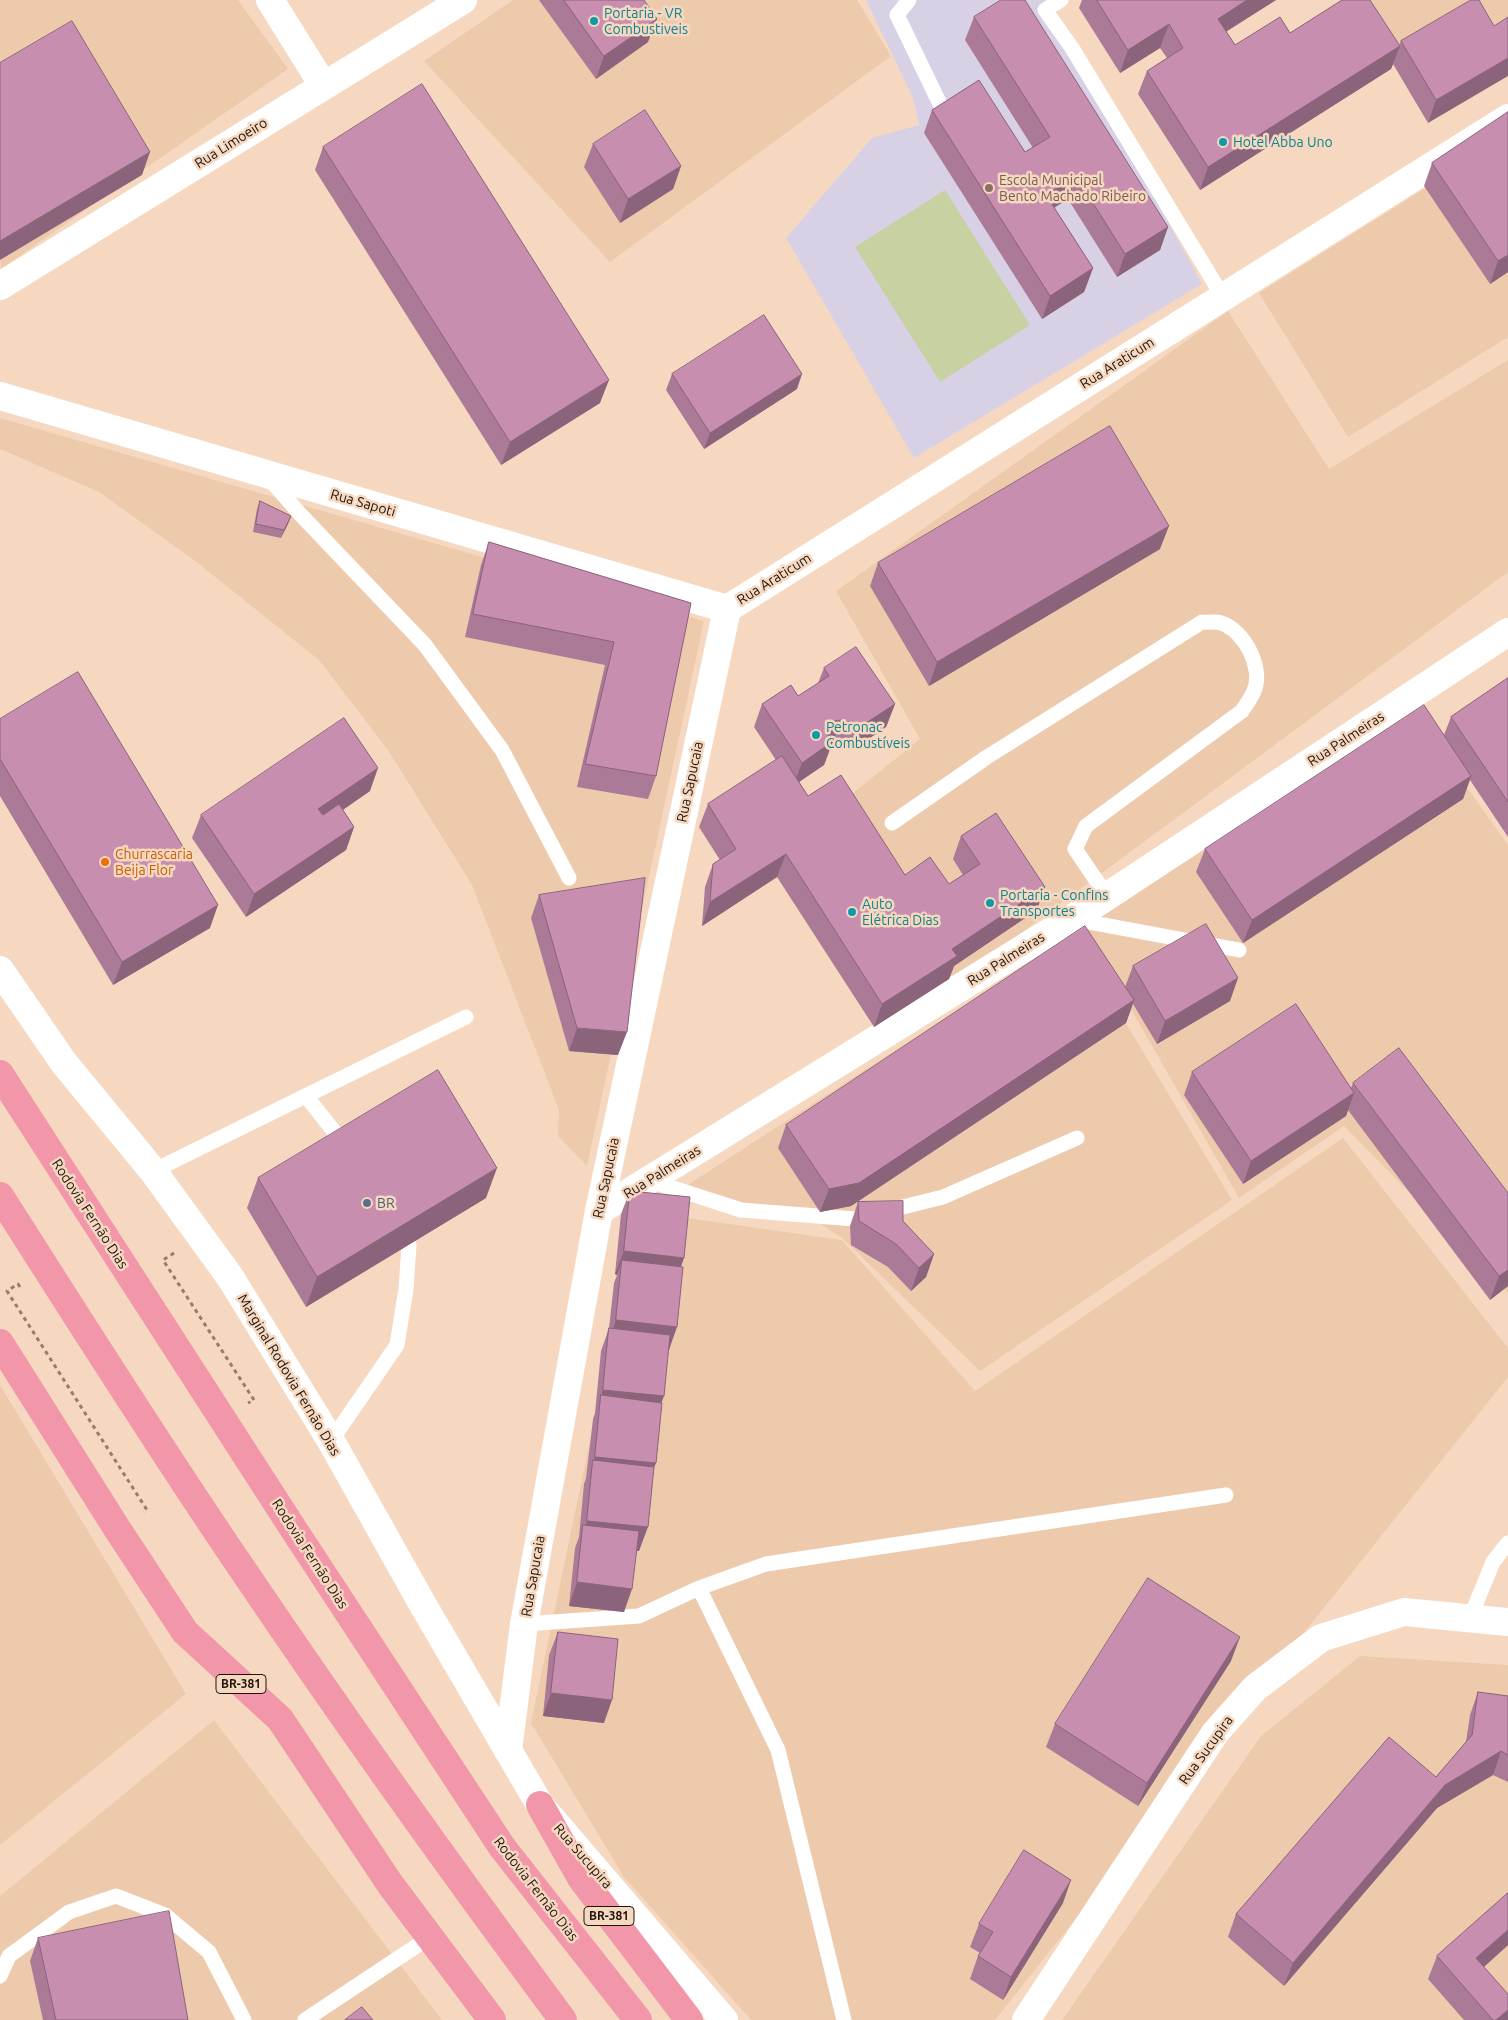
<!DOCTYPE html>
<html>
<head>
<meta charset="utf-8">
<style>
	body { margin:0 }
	canvas { display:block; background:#f6d8c0 }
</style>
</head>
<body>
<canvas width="1508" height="2020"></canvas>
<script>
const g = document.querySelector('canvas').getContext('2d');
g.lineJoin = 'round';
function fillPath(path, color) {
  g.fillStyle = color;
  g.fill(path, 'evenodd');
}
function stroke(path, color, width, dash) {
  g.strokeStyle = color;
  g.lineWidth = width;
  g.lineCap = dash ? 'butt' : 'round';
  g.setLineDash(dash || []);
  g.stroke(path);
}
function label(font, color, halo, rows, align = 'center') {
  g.font = font + ' Ubuntu,sans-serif';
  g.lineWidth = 5;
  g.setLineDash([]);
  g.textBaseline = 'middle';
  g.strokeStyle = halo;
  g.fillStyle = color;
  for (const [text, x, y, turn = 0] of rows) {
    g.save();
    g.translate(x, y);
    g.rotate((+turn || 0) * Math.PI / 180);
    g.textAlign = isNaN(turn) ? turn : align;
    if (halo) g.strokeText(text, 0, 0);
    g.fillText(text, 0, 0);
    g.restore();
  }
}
const built = new Path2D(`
	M 0,0 L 238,0 L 288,69 L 1,269 Z
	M 513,0 L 857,0 L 891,56 L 610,262 L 424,61 Z
	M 1354,0 L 1508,0 L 1508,48 L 1389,59 Z
	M 1508,136 L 1508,337 L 1348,437 L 1259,293 Z
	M 1228,311 L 1329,469 L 1508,360 L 1508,572 L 955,982 L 847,798 L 920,739 L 836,591 Z
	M 0,418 L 704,621 L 587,1166 L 558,1136 L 559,1110 L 472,885 L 388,750 L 319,660 L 194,560 L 99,492 L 0,449 Z
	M 1415,714 L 1508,845 L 1508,1293 L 1344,1126 L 1239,1198 L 1084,927 Z
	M 1073,935 L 1232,1200 L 980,1371 L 842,1238 L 819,1223 L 666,1199 Z
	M 1343,1138 L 1508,1348 L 1508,1377 L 995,2020 L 751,2020 L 624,1877 L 531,1723 L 638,1211 L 842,1240 L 975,1391 Z
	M 0,1385 L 186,1694 L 0,1845 Z
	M 1360,1656 L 1508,1665 L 1508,2020 L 1062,2020 L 1261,1736 Z
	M 214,1720 L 442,2020 L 0,2020 L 0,1896 Z`);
const education = new Path2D(`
	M 866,0 L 1047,0 L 1202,284 L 914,458 L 786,238 L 872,138 L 919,125 L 913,98 Z`);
const green = new Path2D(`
	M 945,190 L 1030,325 L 940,382 L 855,247 Z`);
const path = new Path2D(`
	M 174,1253 L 163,1260 L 254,1400 L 248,1403
	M 20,1287 L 18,1284 L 7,1291 L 147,1510 L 144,1512`);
const lane = new Path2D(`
	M 909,0 L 897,15 L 940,104
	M 1061,0 L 1045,10 L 1072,48 L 1223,297
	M 268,477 L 300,514 L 425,645 L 502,750 L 569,878
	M 892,823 L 987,757 L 1202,622 C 1207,623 1216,621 1221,623 C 1244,630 1264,668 1254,691 C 1251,698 1246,705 1242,711 L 1086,826 L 1075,849 L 1107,896
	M 1072,919 L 1239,950
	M 306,1096 L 347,1148
	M 153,1171 L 466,1017
	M 648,1180 L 741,1210 L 855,1219 L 943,1197 L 1077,1138
	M 331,1441 L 397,1345 L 406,1289 L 409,1245
	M 699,1588 L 778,1750 L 844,2020
	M 1470,1618 L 1493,1562 L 1508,1543
	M 524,1624 L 639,1616 L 699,1588 L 766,1564 L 1226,1495
	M 0,1976 L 9,1956 L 69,1912 L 116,1896 L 165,1915 L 209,1952 L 244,2020
	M 305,2020 L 430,1937`);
const street = new Path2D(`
	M 727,609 L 1508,118
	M 599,1211 L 1100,901 L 1508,632`);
const secondary = new Path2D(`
	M 270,0 L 323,85
	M 0,286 L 463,0
	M 0,396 L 727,609 L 599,1211 L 524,1624 L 508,1751
	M 0,970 L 64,1063 L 153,1171 L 230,1277 L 331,1441 L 423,1605 L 540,1805 L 724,2020
	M 1026,2020 L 1215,1733 L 1255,1688 L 1321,1638 L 1404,1612 L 1508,1622`);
const highway = new Path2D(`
	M 0,1074 L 296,1533 L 502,1847 L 638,2020
	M 0,1196 C 80,1321 159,1447 243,1570 C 346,1723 453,1872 563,2020
	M 0,1343 L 116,1527 L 185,1632 L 280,1719 L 390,1884 L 492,2020
	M 540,1805 L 581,1878 L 689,2020`);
const wall = new Path2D(`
	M 539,0 L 644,0 L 648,42 L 596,79 Z
	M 1082,0 L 1276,0 L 1226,31 L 1235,45 L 1290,33 L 1399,46 L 1401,41 L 1479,0 L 1428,123 L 1393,64 L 1391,69 L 1200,190 L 1138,94 L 1147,71 L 1167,58 L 1160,48 L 1120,73 L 1079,8 Z
	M 974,17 L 1168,227 L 1160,250 L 1117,277 L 1068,199 L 1054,207 L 1093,268 L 1084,292 L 1042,319 L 924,133 L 932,110 L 1025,152 L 1033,148 L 965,40 Z
	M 1508,112 L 1508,272 L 1490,284 L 1424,186 L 1432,163 Z
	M 593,144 L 681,166 L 673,189 L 620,223 L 584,167 Z
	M 323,147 L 600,403 L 501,465 L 315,170 Z
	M 672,374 L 797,389 L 704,449 L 666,390 Z
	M 260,501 L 291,516 L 281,538 L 253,532 L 257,509 Z
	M 489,542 L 691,603 L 656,776 L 648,799 L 577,787 L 605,665 L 465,637 L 481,565 Z
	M 1160,549 L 929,686 L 870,586 L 878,563 Z
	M 824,668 L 895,704 L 886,727 L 855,748 L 832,743 L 824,765 L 799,782 L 808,796 L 905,875 L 949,884 L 963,875 L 953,859 L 961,836 L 1037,910 L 954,966 L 949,979 L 874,1027 L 777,877 L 702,926 L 705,887 L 713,864 L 720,860 L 699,827 L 708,804 L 776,760 L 754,727 L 762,704 L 798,696 L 818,683 Z
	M 1508,678 L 1508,837 L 1470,780 L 1463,799 L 1243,943 L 1196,872 L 1205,849 L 1444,735 L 1451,717 Z
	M 0,719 L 210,928 L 113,985 L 0,796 Z
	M 370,791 L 343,810 L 354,827 L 346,850 L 246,917 L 192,838 L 201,815 Z
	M 539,895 L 618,1055 L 569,1051 L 531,918 Z
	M 1133,966 L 1230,1001 L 1157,1044 L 1133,1004 L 1126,1023 L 851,1206 L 820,1212 L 778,1148 L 786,1125 L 1125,987 Z
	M 1192,1072 L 1351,1088 L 1353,1083 L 1508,1286 L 1490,1300 L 1348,1110 L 1346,1116 L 1243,1184 L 1184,1095 Z
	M 258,1178 L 486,1198 L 306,1307 L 247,1208 Z
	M 630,1191 L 681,1266 L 669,1350 L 668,1350 L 653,1470 L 639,1551 L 636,1550 L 624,1612 L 569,1606 L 575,1548 L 579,1537 L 584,1484 L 586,1478 L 593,1419 L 595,1413 L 601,1351 L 609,1328 L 614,1283 L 617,1275 L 615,1274 L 621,1214 Z
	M 858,1202 L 934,1254 L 926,1277 L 911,1291 L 888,1267 L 851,1245 L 850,1226 Z
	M 558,1632 L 604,1723 L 543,1716 L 549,1655 Z
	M 1231,1661 L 1138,1806 L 1046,1747 L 1055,1724 Z
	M 1478,1692 L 1508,1696 L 1508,1782 L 1493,1775 L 1437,1808 L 1284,1986 L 1228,1937 L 1236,1914 L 1436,1777 L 1466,1742 L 1470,1715 Z
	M 1508,1893 L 1508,1945 L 1484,1967 L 1508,2020 L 1464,2020 L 1428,1979 L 1437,1956 Z
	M 1063,1903 L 1003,2000 L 970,1979 L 978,1956 L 980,1953 L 970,1947 L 979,1924 Z
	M 38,1938 L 188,2020 L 43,2020 L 30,1961 Z`);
const shadedWall = new Path2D(`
	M 1247,0 L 1276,0 L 1210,42 L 1218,19 Z
	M 657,19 L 648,42 L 596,79 L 604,56 Z
	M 1169,24 L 1160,48 L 1120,73 L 1128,50 Z
	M 1400,46 L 1391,69 L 1200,190 L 1208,167 Z
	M 1508,58 L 1508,76 L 1428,123 L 1436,100 Z
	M 150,152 L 142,175 L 0,260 L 0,241 Z
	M 681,166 L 673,189 L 620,223 L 628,199 Z
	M 1076,176 L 1068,199 L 1038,218 L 1046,195 Z
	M 1168,227 L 1160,250 L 1117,277 L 1125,254 Z
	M 1508,255 L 1508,272 L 1490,284 L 1498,261 Z
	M 1093,268 L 1084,292 L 1042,319 L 1050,296 Z
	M 802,374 L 797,389 L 704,449 L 710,433 Z
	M 609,380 L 600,403 L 501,465 L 510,442 Z
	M 291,516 L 288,524 L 281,538 L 284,530 Z
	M 1169,526 L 1160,549 L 929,686 L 937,662 Z
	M 895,704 L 886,727 L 855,748 L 863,725 Z
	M 841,720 L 824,765 L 793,786 L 802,763 L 825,744 L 827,727 L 833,721 Z
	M 378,768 L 370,791 L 310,832 L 318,809 Z
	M 1471,776 L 1463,799 L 1243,943 L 1252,920 Z
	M 354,827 L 346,850 L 246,917 L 254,894 Z
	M 786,854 L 777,877 L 702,926 L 710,902 Z
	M 1045,887 L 1037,910 L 954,966 L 949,979 L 874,1027 L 882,1004 L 952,949 Z
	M 218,905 L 210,928 L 113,985 L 122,962 Z
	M 1238,978 L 1230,1001 L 1157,1044 L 1165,1021 Z
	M 1134,1000 L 1126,1023 L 851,1206 L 820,1212 L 829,1189 Z
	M 577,1028 L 627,1032 L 618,1055 L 569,1051 Z
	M 1354,1093 L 1346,1116 L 1243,1184 L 1251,1161 Z
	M 497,1168 L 486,1198 L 306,1307 L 317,1277 Z
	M 624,1251 L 684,1258 L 676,1281 L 622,1260 L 617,1275 L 615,1274 Z
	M 934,1254 L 926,1277 L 911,1291 L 919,1268 Z
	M 1508,1270 L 1508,1286 L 1490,1300 L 1499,1276 Z
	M 616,1320 L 677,1327 L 669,1350 L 608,1344 Z
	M 603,1390 L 664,1396 L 655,1419 L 601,1395 L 595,1413 Z
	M 595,1457 L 656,1463 L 647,1486 L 593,1462 Z
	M 587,1521 L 648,1527 L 639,1551 L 581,1545 L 583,1533 Z
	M 577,1582 L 632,1589 L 624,1612 L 569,1606 Z
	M 1240,1637 L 1231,1661 L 1138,1806 L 1147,1783 Z
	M 551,1693 L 612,1700 L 604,1723 L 543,1716 Z
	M 1501,1751 L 1493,1775 L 1437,1808 L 1284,1986 L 1293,1963 L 1445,1785 Z
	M 1071,1880 L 1063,1903 L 1003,2000 L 1011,1977 Z
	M 1508,1930 L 1508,1945 L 1468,1981 L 1476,1958 Z
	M 1508,2010 L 1508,2020 L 1496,2020 Z`);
const building = new Path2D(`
	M 564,0 L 644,0 L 657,19 L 604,56 Z
	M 1001,0 L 1025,0 L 1168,227 L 1125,254 L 1076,176 L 1046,195 L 1093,268 L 1050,296 L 932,110 L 979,80 L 1025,152 L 1050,137 L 974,17 Z
	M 1097,0 L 1247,0 L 1218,19 L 1235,45 L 1280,17 L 1290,33 L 1342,0 L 1370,0 L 1400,46 L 1208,167 L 1147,71 L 1183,48 L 1169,24 L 1128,50 Z
	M 1471,0 L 1479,0 L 1494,26 L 1508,17 L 1508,58 L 1436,100 L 1401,41 Z
	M 72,21 L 150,152 L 0,241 L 0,63 Z
	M 422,84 L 609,380 L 510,442 L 323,147 Z
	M 645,110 L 681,166 L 628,199 L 593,144 Z
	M 1508,112 L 1508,255 L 1498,261 L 1432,163 Z
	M 764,315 L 802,374 L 710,433 L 672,374 Z
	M 1110,426 L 1169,526 L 937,662 L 878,563 Z
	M 260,501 L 291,516 L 284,530 L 256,524 Z
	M 489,542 L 691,603 L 656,776 L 585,764 L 614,642 L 473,614 Z
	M 856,647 L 895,704 L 863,725 L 841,720 L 833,721 L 827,727 L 826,732 L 832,742 L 802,763 L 762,704 L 791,685 L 798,696 L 829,676 L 824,668 Z
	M 78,672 L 218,905 L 122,962 L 0,759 L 0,719 Z
	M 1508,678 L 1508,802 L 1451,717 Z
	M 1424,705 L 1471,776 L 1252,920 L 1205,849 Z
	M 344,718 L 378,768 L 318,809 L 323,815 L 339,804 L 354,827 L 254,894 L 201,815 Z
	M 782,756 L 808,796 L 841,775 L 905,875 L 930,857 L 949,884 L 980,864 L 961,836 L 996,813 L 1045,887 L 952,949 L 957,956 L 882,1004 L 786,854 L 710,902 L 713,864 L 736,849 L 708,804 Z
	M 645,878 L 627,1032 L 577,1028 L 539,895 Z
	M 1206,924 L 1238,978 L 1165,1021 L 1133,966 Z
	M 1085,926 L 1134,1000 L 859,1183 L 829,1189 L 786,1125 Z
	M 1296,1004 L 1354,1093 L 1251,1161 L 1192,1072 Z
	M 1399,1048 L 1508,1193 L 1508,1270 L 1499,1276 L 1353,1083 Z
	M 438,1070 L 497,1168 L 317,1277 L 258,1178 Z
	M 630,1191 L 690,1197 L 684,1258 L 624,1251 Z
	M 903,1201 L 903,1221 L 934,1254 L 919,1268 L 896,1244 L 859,1221 L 858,1202 Z
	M 622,1260 L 683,1267 L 677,1327 L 616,1320 Z
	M 609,1328 L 670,1335 L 664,1396 L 603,1390 Z
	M 601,1395 L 662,1403 L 656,1463 L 595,1457 Z
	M 593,1460 L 654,1467 L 648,1527 L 587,1521 Z
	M 583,1525 L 639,1531 L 632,1589 L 577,1582 Z
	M 1148,1578 L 1240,1637 L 1147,1783 L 1055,1724 Z
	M 558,1632 L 618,1639 L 612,1700 L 551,1693 Z
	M 1478,1692 L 1508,1696 L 1508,1755 L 1501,1751 L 1445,1785 L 1293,1963 L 1236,1914 L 1389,1737 L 1436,1777 L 1472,1735 Z
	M 1024,1850 L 1071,1880 L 1011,1977 L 978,1956 L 993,1932 L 979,1924 Z
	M 1508,1893 L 1508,1930 L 1476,1958 L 1508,1994 L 1508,2010 L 1496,2020 L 1493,2020 L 1437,1956 Z
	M 169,1911 L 188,2020 L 56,2020 L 38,1938 Z
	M 362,2007 L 373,2020 L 345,2020 Z`);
const markers = [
	[594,21,5,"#0f9aa8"],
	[1223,142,5,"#0f9aa8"],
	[989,188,5,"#8d6e63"],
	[816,735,5,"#0f9aa8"],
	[105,862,5,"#e8710a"],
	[990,903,5,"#0f9aa8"],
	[852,912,5,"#0f9aa8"],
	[367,1203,5,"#5c6f8a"]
];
const shields = [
	[241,1684,50],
	[609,1916,50]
];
const shieldNames = [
	["BR-381",241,1684],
	["BR-381",609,1916]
];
const cultureNames = [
	["Portaria - VR",604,13],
	["Combustiveis",604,29],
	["Hotel Abba Uno",1233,142],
	["Petronac",826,727],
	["Combustíveis",826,743],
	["Portaria - Confins",1000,895],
	["Transportes",1000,911],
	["Auto",862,904],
	["Elétrica Dias",862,920]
];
const streetNames = [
	["Rua Limoeiro",231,143,-32],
	["Rua Araticum",1117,363,-32],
	["Rua Sapoti",363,503,16],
	["Rua Araticum",774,579,-32],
	["Rua Palmeiras",1346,739,-33],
	["Rua Sapucaia",690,782,-78],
	["Rua Palmeiras",1006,959,-32],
	["Rua Palmeiras",662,1172,-32],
	["Rua Sapucaia",606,1178,-78],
	["Rodovia Fernão Dias",90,1214,57],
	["Marginal Rodovia Fernão Dias",289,1375,59],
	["Rodovia Fernão Dias",310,1554,57],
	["Rua Sapucaia",533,1576,-80],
	["Rua Sucupira",1206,1750,-54],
	["Rua Sucupira",583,1856,49],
	["Rodovia Fernão Dias",536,1889,52]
];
const educationNames = [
	["Escola Municipal",999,180],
	["Bento Machado Ribeiro",999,196]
];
const foodNames = [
	["Churrascaria",115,854],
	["Beija Flor",115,870]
];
const serviceNames = [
	["BR",377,1203]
];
fillPath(built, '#eecaad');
fillPath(education, '#d8d1e6');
fillPath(green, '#c7d1a2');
stroke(path, '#937e6d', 3, [4, 4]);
stroke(lane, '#fff', 15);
stroke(street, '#fff', 28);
stroke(secondary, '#fff', 28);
stroke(highway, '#f297aa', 28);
fillPath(wall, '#ab7a97');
fillPath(shadedWall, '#8b637b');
fillPath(building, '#c78eb0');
stroke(building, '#8b637b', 1);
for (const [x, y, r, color] of markers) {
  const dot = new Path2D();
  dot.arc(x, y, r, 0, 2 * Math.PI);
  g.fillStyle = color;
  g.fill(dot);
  stroke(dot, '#f6d8c0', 2);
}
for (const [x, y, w] of shields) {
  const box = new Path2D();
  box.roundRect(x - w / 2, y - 9.5, w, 19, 4);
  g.fillStyle = '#f6d8c0';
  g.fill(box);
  stroke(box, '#1d130a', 1);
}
label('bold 12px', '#1d130a', null, shieldNames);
label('14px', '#0d838f', '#f6d8c0', cultureNames, 'left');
label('14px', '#1d130a', '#f6d8c0', streetNames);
label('14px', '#785e54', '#f6d8c0', educationNames, 'left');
label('14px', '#c56008', '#f6d8c0', foodNames, 'left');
label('14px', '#4e5e75', '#f6d8c0', serviceNames, 'left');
</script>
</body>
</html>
